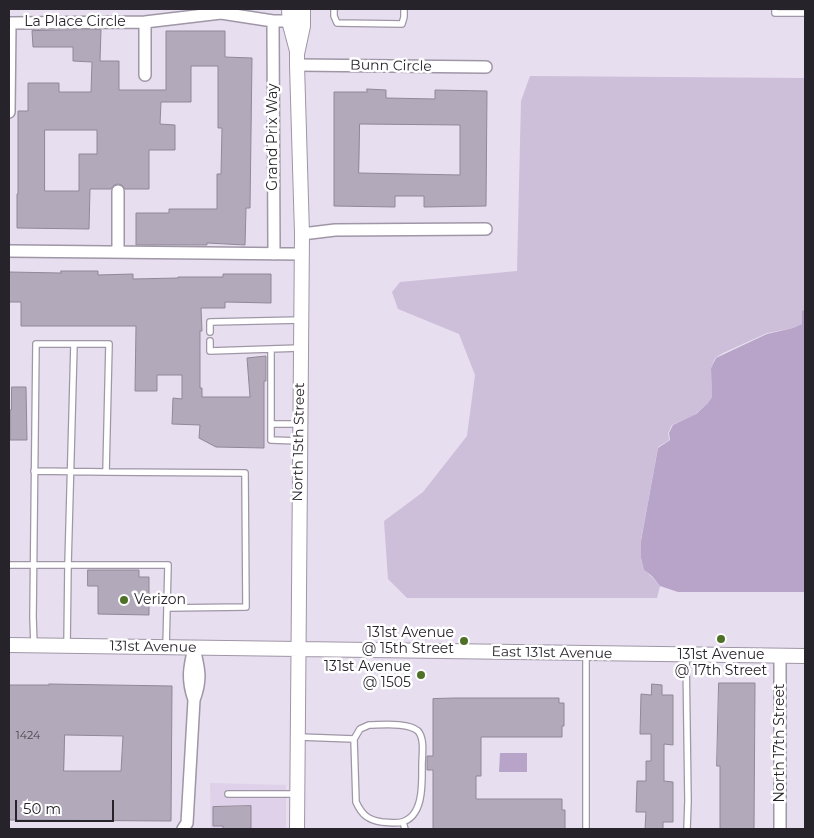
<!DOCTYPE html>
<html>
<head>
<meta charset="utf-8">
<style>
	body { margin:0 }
	#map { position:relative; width:814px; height:838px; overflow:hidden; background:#e7deef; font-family:Montserrat,sans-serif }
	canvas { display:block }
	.frame { position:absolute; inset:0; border:10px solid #27232a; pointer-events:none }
	.scale { position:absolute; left:15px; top:800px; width:99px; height:22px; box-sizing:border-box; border:2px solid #27232a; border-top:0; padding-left:6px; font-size:15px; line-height:18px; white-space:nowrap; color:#27232a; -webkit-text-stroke:4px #fff; paint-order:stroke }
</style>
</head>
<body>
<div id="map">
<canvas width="814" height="838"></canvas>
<div class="frame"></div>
<div class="scale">50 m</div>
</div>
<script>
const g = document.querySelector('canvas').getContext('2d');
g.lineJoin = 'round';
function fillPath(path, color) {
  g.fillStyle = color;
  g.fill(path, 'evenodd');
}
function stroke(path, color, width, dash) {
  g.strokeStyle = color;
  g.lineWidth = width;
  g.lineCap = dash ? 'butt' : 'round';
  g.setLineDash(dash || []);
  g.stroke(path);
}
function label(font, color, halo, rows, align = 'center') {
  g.font = font + ' Montserrat,sans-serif';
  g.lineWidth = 5;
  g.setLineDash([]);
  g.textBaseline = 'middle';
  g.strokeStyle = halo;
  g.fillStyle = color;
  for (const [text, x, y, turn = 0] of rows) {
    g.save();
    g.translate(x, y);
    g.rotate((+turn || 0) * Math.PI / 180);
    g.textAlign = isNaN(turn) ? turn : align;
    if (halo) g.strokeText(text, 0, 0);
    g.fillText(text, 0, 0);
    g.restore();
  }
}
const built = new Path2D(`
	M 210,783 L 286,785 L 286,829 L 211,829 Z`);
const green = new Path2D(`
	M 530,76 L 805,78 L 805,309 L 802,311 L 802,324 L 793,328 L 767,333 L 723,353 L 715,358 L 711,368 L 712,397 L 708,403 L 694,415 L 672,425 L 668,433 L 669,440 L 658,447 L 641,540 L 641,559 L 644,570 L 652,577 L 660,586 L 657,598 L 407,598 L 388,579 L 384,521 L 423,492 L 467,436 L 475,375 L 459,334 L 398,309 L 392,292 L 400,282 L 517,271 L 521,101 Z`);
const water = new Path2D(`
	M 805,309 L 805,592 L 678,592 L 660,586 L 652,576 L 644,570 L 641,558 L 641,541 L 658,448 L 670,440 L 669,433 L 673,425 L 696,414 L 708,403 L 712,397 L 711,368 L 716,358 L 767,334 L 793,328 L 802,324 L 802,311 Z
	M 500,753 L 527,753 L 527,772 L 499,772 Z`);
const building = new Path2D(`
	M 101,30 L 100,61 L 119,61 L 119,90 L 166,90 L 166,31 L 225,31 L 225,57 L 252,58 L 250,208 L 246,208 L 245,245 L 207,243 L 207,245 L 136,245 L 136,213 L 169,213 L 169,209 L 217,209 L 217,174 L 221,174 L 222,128 L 218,128 L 218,66 L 191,66 L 191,102 L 161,102 L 160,124 L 175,125 L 175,150 L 149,150 L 149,189 L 125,189 L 122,185 L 118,184 L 114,185 L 111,189 L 90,189 L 89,229 L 17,228 L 17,194 L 18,194 L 18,111 L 28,111 L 28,83 L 59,83 L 59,92 L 91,92 L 92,62 L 73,61 L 73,47 L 33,47 L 32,31 ZM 45,130 L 97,130 L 97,154 L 79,154 L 79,191 L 45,191 Z
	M 367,89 L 386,90 L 386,98 L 435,99 L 435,90 L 487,91 L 486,206 L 424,207 L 424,196 L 395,196 L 395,207 L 334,206 L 334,92 L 367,92 ZM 360,124 L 460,125 L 460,175 L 359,173 Z
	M 61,271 L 98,271 L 98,275 L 133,274 L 133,279 L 178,278 L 178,277 L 223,277 L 223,274 L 271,274 L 271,303 L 225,302 L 225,308 L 201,308 L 202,331 L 200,331 L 200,388 L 202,388 L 202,397 L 250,397 L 247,358 L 266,356 L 266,381 L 264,381 L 264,448 L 216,447 L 199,438 L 200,425 L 172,424 L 173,398 L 182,399 L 182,375 L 157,375 L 157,391 L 135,391 L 136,326 L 21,326 L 21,302 L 9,302 L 9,272 L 61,273 Z
	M 12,387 L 26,387 L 27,440 L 10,440 L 10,410 L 11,410 Z
	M 88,570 L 139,570 L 139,577 L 149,577 L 149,615 L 98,614 L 98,586 L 88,586 Z
	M 719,683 L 755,683 L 754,829 L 720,829 L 720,766 L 717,766 Z
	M 49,684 L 172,686 L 171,821 L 9,820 L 9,685 L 49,685 ZM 65,735 L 123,736 L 121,771 L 64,771 Z
	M 652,684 L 662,685 L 662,695 L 673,695 L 673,745 L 664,744 L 664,781 L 673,782 L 673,822 L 663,822 L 663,829 L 645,829 L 646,812 L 636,812 L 637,781 L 646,781 L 646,761 L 651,761 L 651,734 L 640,734 L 641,694 L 651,695 Z
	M 455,698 L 559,698 L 559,703 L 564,703 L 564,726 L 562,726 L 562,737 L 481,737 L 481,776 L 476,776 L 476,799 L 562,799 L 562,810 L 565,810 L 565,829 L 433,829 L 433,770 L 427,770 L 427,756 L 433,756 L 433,699 Z
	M 251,806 L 251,829 L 223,829 L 223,826 L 213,826 L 213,807 Z`);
const service = new Path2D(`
	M 334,9 L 334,16 L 337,23 L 402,24 L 404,17 L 404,9
	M 775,9 L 775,13 L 805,13
	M 210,332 L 210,322 L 301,320
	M 210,341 L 210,351 L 300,348
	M 271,349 L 271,440 L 299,441
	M 271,424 L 299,424
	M 34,471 L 106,472
	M 9,565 L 68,565 L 74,344
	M 34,646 L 33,617 L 36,344 L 109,344 L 106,472 L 245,473 L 246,607 L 167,608 L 168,565 L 68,565 L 67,646
	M 166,648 L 167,608
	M 686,655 L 688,801 L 687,829
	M 369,725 C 381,725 408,722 418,731 C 425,739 422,755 422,765 C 422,783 424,816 402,822 C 395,824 389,822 382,822 C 368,820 362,815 356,802 L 354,739 L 360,729 Z
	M 299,737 L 354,739
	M 228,794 L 297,794
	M 403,822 L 405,829
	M 586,829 L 586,654`);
const minor = new Path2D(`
	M 273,21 L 274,254
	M 145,22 L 145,75
	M 297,65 L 486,67
	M 9,112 L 10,23 L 145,22 L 221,13 L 273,21 L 290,21
	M 118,191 L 118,252
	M 302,234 L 335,230 L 486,229
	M 9,251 L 301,254
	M 780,656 L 780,829
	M 183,829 L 187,823 L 194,700 C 202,679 199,669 194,648 C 189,668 187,680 194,700`);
const tertiary = new Path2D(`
	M 289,9 L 290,25 L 297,51
	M 9,645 L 805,656
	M 297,829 L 302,234 L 297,65 L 297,54 L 303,26 L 303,9`);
const markers = [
	[124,600,5,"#4f7027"],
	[721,639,5,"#4f7027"],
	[464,641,5,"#4f7027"],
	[421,675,5,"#4f7027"]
];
const numberNames = [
	["1424",28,736]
];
const streetNames = [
	["La Place Circle",75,22],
	["Bunn Circle",391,66,1],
	["Grand Prix Way",273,137,-90],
	["North 15th Street",299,442,-89],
	["131st Avenue",153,647,1],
	["East 131st Avenue",552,653,1],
	["North 17th Street",780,743,-90]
];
const poiNames = [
	["Verizon",134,600,"left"],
	["131st Avenue",454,633],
	["@ 15th Street",454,649],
	["131st Avenue",721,655,"center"],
	["@ 17th Street",721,671,"center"],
	["131st Avenue",411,667],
	["@ 1505",411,683]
];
fillPath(built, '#ded1e9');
fillPath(green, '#cdbeda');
fillPath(water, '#b8a3c9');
fillPath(building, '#b2aaba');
stroke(building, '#908897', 1);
stroke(service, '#9f96a6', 8);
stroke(minor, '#9f96a6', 14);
stroke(tertiary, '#9f96a6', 16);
stroke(service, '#fff', 5.5);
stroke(minor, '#fff', 11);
stroke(tertiary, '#fff', 14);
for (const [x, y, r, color] of markers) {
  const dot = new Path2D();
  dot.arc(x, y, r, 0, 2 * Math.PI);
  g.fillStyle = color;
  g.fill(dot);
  stroke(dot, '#fff', 2);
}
label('11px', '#4a454e', null, numberNames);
label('14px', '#27232a', '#fff', streetNames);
label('14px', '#27232a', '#fff', poiNames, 'right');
</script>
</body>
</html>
